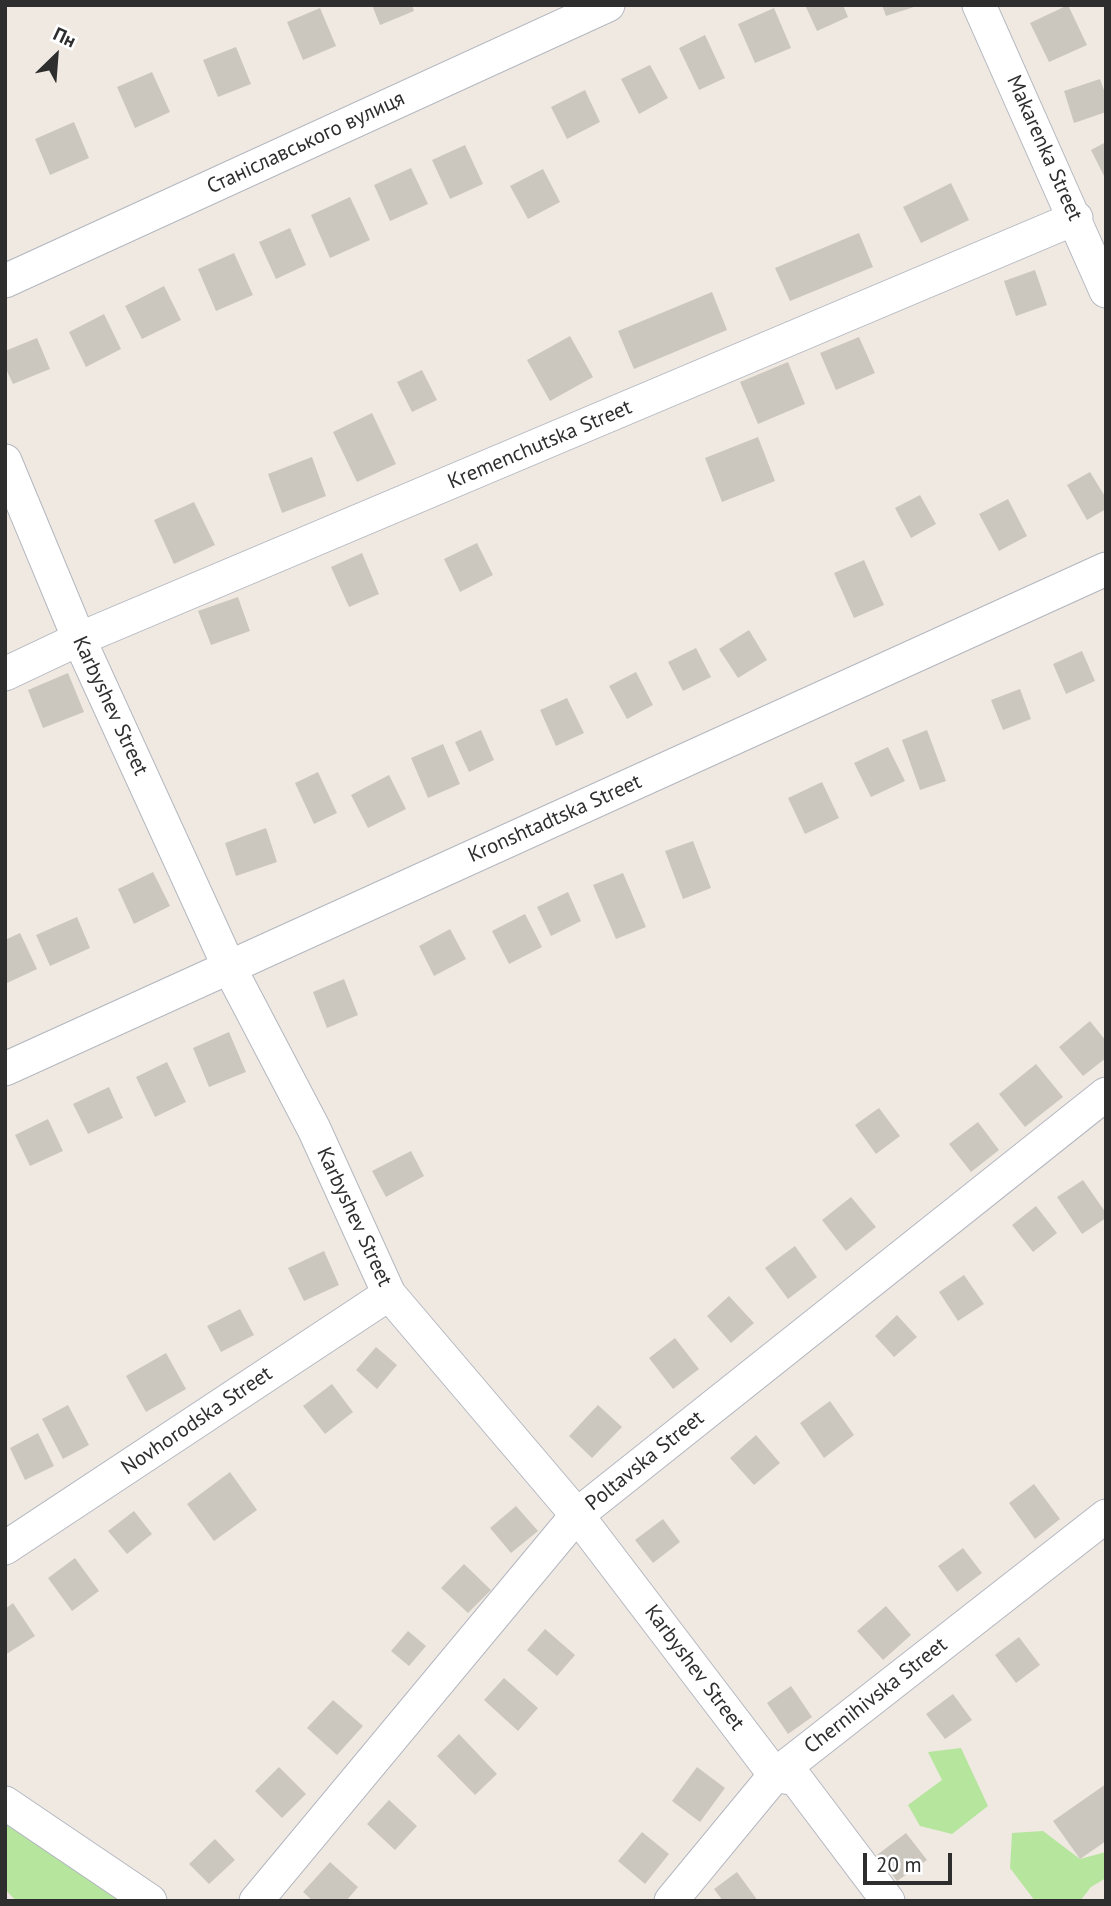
<!DOCTYPE html>
<html>
<head>
<meta charset="utf-8">
<style>
	body { margin:0 }
	#map { position:relative; width:1111px; height:1906px; overflow:hidden; background:#efe9e1; font-family:"PT Sans",sans-serif }
	canvas { display:block }
	.frame { position:absolute; inset:0; border:7px solid #2e2e2e; pointer-events:none }
	.north { position:absolute; left:21px; top:21px; width:70px; height:70px; -webkit-text-stroke:5px #fff; paint-order:stroke; rotate:25deg; font-size:19px; font-weight:700; line-height:28px; text-align:center; color:#2e2e2e }
	.north::after { content:''; display:block; margin:auto; width:24px; height:32px; background:#2e2e2e; clip-path:polygon(50% 0,100% 100%,50% 72%,0 100%) }
	.scale { position:absolute; left:863px; top:1853px; width:89px; height:32px; box-sizing:border-box; border:4px solid #2e2e2e; border-top:0; padding-left:9px; font-size:21px; line-height:24px; white-space:nowrap; color:#2e2e2e; -webkit-text-stroke:5px #fff; paint-order:stroke }
</style>
</head>
<body>
<div id="map">
<canvas width="1111" height="1906"></canvas>
<div class="frame"></div>
<div class="north">Пн</div>
<div class="scale">20 m</div>
</div>
<script>
const g = document.querySelector('canvas').getContext('2d');
g.lineJoin = 'round';
function fillPath(path, color) {
  g.fillStyle = color;
  g.fill(path, 'evenodd');
}
function stroke(path, color, width, dash) {
  g.strokeStyle = color;
  g.lineWidth = width;
  g.lineCap = dash ? 'butt' : 'round';
  g.setLineDash(dash || []);
  g.stroke(path);
}
function label(font, color, halo, rows, align = 'center') {
  g.font = font + ' "PT Sans",sans-serif';
  g.lineWidth = 7;
  g.setLineDash([]);
  g.textBaseline = 'middle';
  g.strokeStyle = halo;
  g.fillStyle = color;
  for (const [text, x, y, turn = 0] of rows) {
    g.save();
    g.translate(x, y);
    g.rotate((+turn || 0) * Math.PI / 180);
    g.textAlign = isNaN(turn) ? turn : align;
    if (halo) g.strokeText(text, 0, 0);
    g.fillText(text, 0, 0);
    g.restore();
  }
}
const green = new Path2D(`
	M 961,1748 L 988,1806 L 952,1834 L 920,1826 L 908,1805 L 942,1780 L 928,1752 Z
	M 5,1822 L 120,1901 L 16,1901 L 5,1889 Z
	M 1043,1831 L 1080,1859 L 1106,1852 L 1106,1878 L 1091,1887 L 1080,1901 L 1035,1901 L 1010,1868 L 1012,1833 Z`);
const building = new Path2D(`
	M 372,5 L 412,5 L 414,11 L 380,25 Z
	M 805,5 L 843,5 L 848,17 L 817,31 Z
	M 882,5 L 916,5 L 917,6 L 886,16 Z
	M 1068,5 L 1087,45 L 1049,62 L 1030,23 Z
	M 320,8 L 336,46 L 303,60 L 287,22 Z
	M 774,8 L 791,48 L 755,63 L 738,24 Z
	M 705,35 L 725,78 L 699,90 L 679,48 Z
	M 236,47 L 251,84 L 218,97 L 203,60 Z
	M 650,65 L 668,98 L 639,114 L 621,79 Z
	M 152,72 L 170,112 L 135,128 L 117,87 Z
	M 1100,79 L 1106,96 L 1106,112 L 1074,123 L 1064,91 Z
	M 585,90 L 600,122 L 567,139 L 551,107 Z
	M 74,122 L 89,158 L 50,175 L 35,139 Z
	M 1106,142 L 1106,180 L 1091,150 Z
	M 465,145 L 483,184 L 450,199 L 432,160 Z
	M 411,168 L 428,204 L 390,221 L 374,185 Z
	M 543,169 L 560,202 L 528,219 L 510,186 Z
	M 951,183 L 969,220 L 921,243 L 903,207 Z
	M 350,197 L 370,240 L 330,258 L 311,215 Z
	M 290,228 L 306,265 L 276,279 L 259,242 Z
	M 859,233 L 873,267 L 790,301 L 775,268 Z
	M 234,253 L 253,295 L 216,311 L 198,269 Z
	M 1035,270 L 1047,305 L 1016,316 L 1004,281 Z
	M 164,286 L 181,320 L 142,339 L 125,306 Z
	M 712,292 L 727,330 L 634,369 L 618,331 Z
	M 104,314 L 121,349 L 86,367 L 69,332 Z
	M 570,336 L 593,377 L 550,401 L 527,360 Z
	M 859,337 L 875,373 L 836,390 L 820,353 Z
	M 37,338 L 50,369 L 13,384 L 5,367 L 5,351 Z
	M 788,362 L 805,404 L 758,424 L 740,382 Z
	M 422,370 L 437,400 L 412,412 L 397,382 Z
	M 372,413 L 396,464 L 357,482 L 333,432 Z
	M 758,437 L 775,481 L 722,502 L 705,458 Z
	M 312,457 L 326,496 L 282,513 L 268,474 Z
	M 1090,472 L 1106,498 L 1106,509 L 1087,520 L 1067,485 Z
	M 920,495 L 936,524 L 911,538 L 895,508 Z
	M 1008,499 L 1027,536 L 999,551 L 979,514 Z
	M 194,502 L 215,545 L 174,564 L 154,520 Z
	M 477,543 L 493,575 L 460,592 L 444,559 Z
	M 362,553 L 379,594 L 349,607 L 331,567 Z
	M 864,560 L 884,605 L 854,618 L 834,573 Z
	M 238,597 L 250,631 L 211,645 L 198,611 Z
	M 749,630 L 767,660 L 738,678 L 719,649 Z
	M 696,648 L 711,677 L 683,691 L 668,662 Z
	M 1082,651 L 1095,681 L 1066,694 L 1053,664 Z
	M 636,672 L 653,705 L 627,719 L 609,686 Z
	M 68,673 L 84,712 L 43,728 L 28,690 Z
	M 1020,689 L 1031,719 L 1003,730 L 991,700 Z
	M 567,698 L 584,733 L 556,746 L 540,710 Z
	M 481,730 L 494,760 L 469,772 L 455,742 Z
	M 927,730 L 946,781 L 920,790 L 902,740 Z
	M 443,744 L 460,784 L 428,798 L 411,758 Z
	M 888,747 L 905,781 L 871,797 L 854,763 Z
	M 318,772 L 337,813 L 314,824 L 295,783 Z
	M 389,775 L 406,809 L 368,828 L 351,795 Z
	M 822,782 L 839,818 L 805,834 L 788,798 Z
	M 266,828 L 277,862 L 236,876 L 225,843 Z
	M 693,841 L 711,888 L 683,899 L 665,851 Z
	M 153,872 L 170,906 L 134,924 L 118,889 Z
	M 623,873 L 646,927 L 616,939 L 593,885 Z
	M 568,892 L 581,921 L 551,936 L 537,907 Z
	M 525,914 L 542,947 L 509,964 L 492,931 Z
	M 77,917 L 90,948 L 50,966 L 36,935 Z
	M 450,929 L 466,959 L 434,976 L 419,946 Z
	M 20,933 L 37,969 L 5,984 L 5,940 Z
	M 344,979 L 358,1015 L 327,1028 L 313,992 Z
	M 1090,1021 L 1106,1041 L 1106,1058 L 1083,1076 L 1059,1047 Z
	M 229,1032 L 246,1072 L 209,1087 L 193,1048 Z
	M 167,1062 L 186,1102 L 155,1117 L 136,1077 Z
	M 1036,1064 L 1063,1097 L 1025,1127 L 999,1094 Z
	M 109,1087 L 123,1118 L 88,1134 L 73,1104 Z
	M 879,1108 L 900,1136 L 876,1154 L 855,1125 Z
	M 48,1119 L 63,1151 L 30,1166 L 15,1135 Z
	M 978,1122 L 999,1150 L 971,1172 L 949,1144 Z
	M 411,1151 L 424,1176 L 386,1197 L 372,1171 Z
	M 1083,1180 L 1106,1213 L 1106,1218 L 1082,1234 L 1057,1197 Z
	M 851,1197 L 876,1227 L 846,1251 L 822,1220 Z
	M 1036,1206 L 1057,1233 L 1033,1252 L 1012,1225 Z
	M 795,1246 L 817,1277 L 788,1299 L 765,1268 Z
	M 324,1251 L 339,1285 L 304,1301 L 288,1268 Z
	M 964,1275 L 984,1304 L 958,1321 L 939,1292 Z
	M 729,1296 L 754,1323 L 731,1343 L 707,1316 Z
	M 240,1309 L 254,1335 L 221,1352 L 207,1326 Z
	M 897,1315 L 917,1337 L 894,1357 L 875,1336 Z
	M 675,1338 L 699,1369 L 673,1389 L 649,1358 Z
	M 376,1347 L 397,1365 L 377,1389 L 356,1370 Z
	M 166,1353 L 186,1389 L 146,1412 L 126,1376 Z
	M 332,1384 L 353,1412 L 325,1434 L 303,1406 Z
	M 830,1401 L 854,1435 L 824,1458 L 800,1423 Z
	M 68,1405 L 89,1445 L 63,1459 L 42,1419 Z
	M 598,1405 L 622,1427 L 592,1458 L 569,1436 Z
	M 38,1433 L 54,1466 L 25,1480 L 10,1448 Z
	M 756,1435 L 780,1463 L 754,1485 L 730,1458 Z
	M 230,1472 L 257,1510 L 214,1541 L 187,1504 Z
	M 1034,1484 L 1060,1519 L 1035,1539 L 1009,1503 Z
	M 516,1506 L 538,1531 L 511,1553 L 490,1528 Z
	M 134,1511 L 152,1534 L 127,1554 L 108,1531 Z
	M 663,1519 L 680,1542 L 653,1563 L 635,1540 Z
	M 963,1548 L 982,1573 L 957,1592 L 938,1566 Z
	M 75,1558 L 99,1591 L 72,1611 L 48,1578 Z
	M 464,1564 L 491,1590 L 468,1613 L 441,1588 Z
	M 13,1603 L 35,1636 L 5,1655 L 5,1609 Z
	M 886,1606 L 911,1635 L 883,1660 L 857,1631 Z
	M 545,1629 L 575,1655 L 557,1676 L 527,1650 Z
	M 408,1631 L 426,1646 L 409,1666 L 391,1651 Z
	M 1019,1637 L 1040,1665 L 1016,1683 L 995,1655 Z
	M 504,1678 L 538,1708 L 518,1731 L 484,1700 Z
	M 791,1686 L 812,1717 L 788,1734 L 767,1703 Z
	M 953,1694 L 972,1720 L 945,1739 L 926,1714 Z
	M 333,1700 L 363,1726 L 337,1755 L 307,1728 Z
	M 459,1734 L 497,1774 L 475,1795 L 437,1756 Z
	M 279,1767 L 306,1794 L 282,1818 L 255,1791 Z
	M 697,1767 L 725,1788 L 700,1822 L 672,1801 Z
	M 1106,1784 L 1106,1841 L 1080,1859 L 1053,1821 Z
	M 389,1800 L 417,1826 L 395,1850 L 367,1824 Z
	M 642,1832 L 669,1854 L 645,1884 L 618,1861 Z
	M 906,1833 L 927,1860 L 897,1881 L 877,1855 Z
	M 215,1839 L 235,1860 L 209,1884 L 189,1864 Z
	M 330,1862 L 358,1887 L 346,1901 L 313,1901 L 303,1892 Z
	M 737,1872 L 758,1901 L 723,1901 L 714,1889 Z`);
const minor = new Path2D(`
	M 979,5 L 1106,291
	M 5,281 L 608,5
	M 5,461 L 79,639 L 229,967 L 314,1129 L 389,1294 L 577,1515 L 775,1775 L 796,1779 L 888,1901
	M 5,674 L 79,639 L 1076,218
	M 5,1069 L 1106,569
	M 5,1548 L 389,1294
	M 5,1803 L 150,1901
	M 256,1901 L 577,1515 L 1106,1094
	M 671,1901 L 775,1775 L 1106,1516`);
const streetNames = [
	["Станіславського вулиця",306,143,-25],
	["Makarenka Street",1044,148,66],
	["Kremenchutska Street",540,445,-23],
	["Karbyshev Street",110,706,65],
	["Kronshtadtska Street",555,819,-24],
	["Karbyshev Street",354,1217,65],
	["Novhorodska Street",197,1421,-34],
	["Poltavska Street",645,1461,-39],
	["Karbyshev Street",694,1668,53],
	["Chernihivska Street",876,1696,-38]
];
fillPath(green, '#b6e59e');
fillPath(building, '#cbc7bf');
stroke(minor, '#b4b7c1', 35);
stroke(minor, '#fff', 33);
label('21px', '#2e2e2e', '#fff', streetNames);
</script>
</body>
</html>
